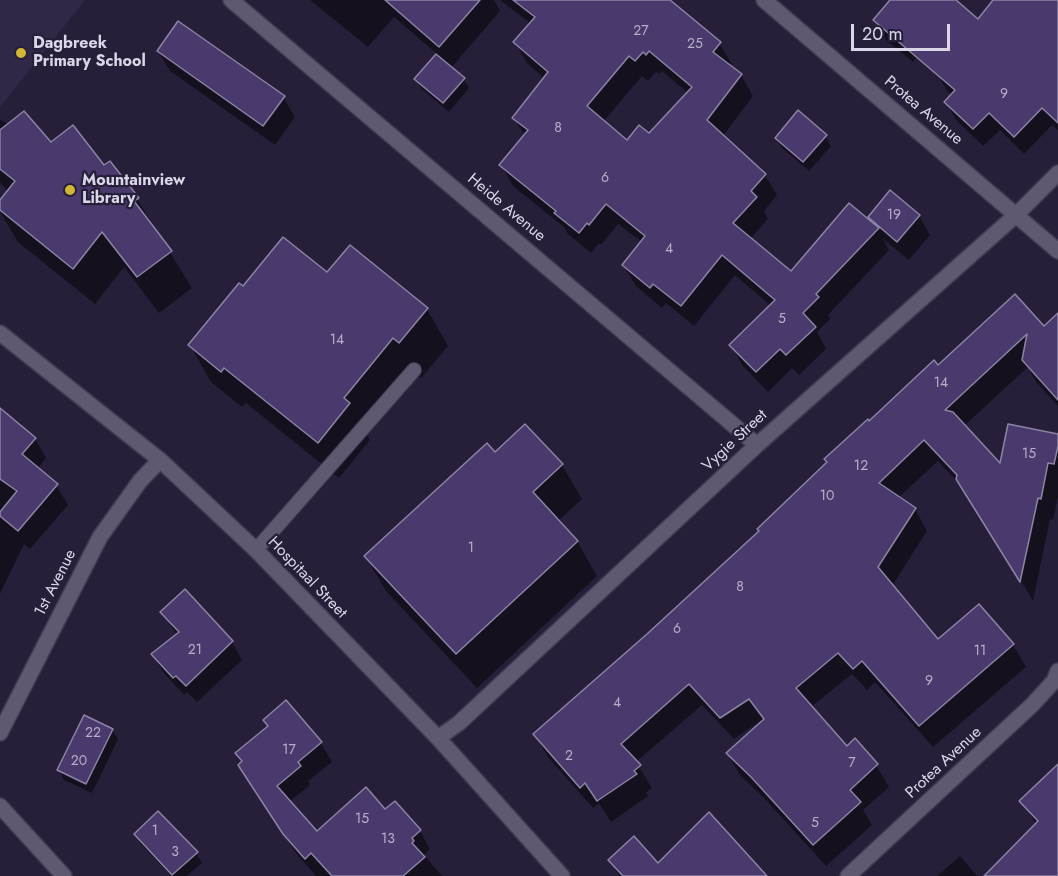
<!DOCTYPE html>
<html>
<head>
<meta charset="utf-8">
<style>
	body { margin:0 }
	#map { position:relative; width:1058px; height:876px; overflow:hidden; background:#271f39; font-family:Jost,sans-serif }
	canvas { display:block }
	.scale { position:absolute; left:851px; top:24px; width:99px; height:27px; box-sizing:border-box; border:3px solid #dad6e7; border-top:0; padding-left:8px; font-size:18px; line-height:21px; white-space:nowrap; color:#dad6e7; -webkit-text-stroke:4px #271f39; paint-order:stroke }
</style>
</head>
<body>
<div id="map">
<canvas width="1058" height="876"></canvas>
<div class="scale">20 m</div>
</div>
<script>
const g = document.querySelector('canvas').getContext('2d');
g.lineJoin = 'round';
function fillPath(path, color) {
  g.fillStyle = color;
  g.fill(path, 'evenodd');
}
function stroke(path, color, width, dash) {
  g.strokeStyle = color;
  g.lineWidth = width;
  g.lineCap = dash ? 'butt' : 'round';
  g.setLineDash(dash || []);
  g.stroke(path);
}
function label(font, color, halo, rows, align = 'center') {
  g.font = font + ' Jost,sans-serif';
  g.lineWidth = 4.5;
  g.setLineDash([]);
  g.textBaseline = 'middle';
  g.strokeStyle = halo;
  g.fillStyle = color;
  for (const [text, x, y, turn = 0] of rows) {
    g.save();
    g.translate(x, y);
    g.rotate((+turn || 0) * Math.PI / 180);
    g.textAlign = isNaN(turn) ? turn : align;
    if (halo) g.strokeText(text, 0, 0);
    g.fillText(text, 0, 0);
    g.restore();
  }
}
const built = new Path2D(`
	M 0,0 L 85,0 L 0,107 Z`);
const shadow = new Path2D(`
	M 310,0 L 494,0 L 500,11 L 451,68 L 463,79 L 469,88 L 449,112 L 422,89 L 416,79 L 437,54 L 394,17 L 368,47 Z
	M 500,0 L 667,0 L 719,43 L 732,64 L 729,67 L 741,75 L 753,96 L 723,136 L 765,175 L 777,195 L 764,211 L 768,219 L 750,239 L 791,273 L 876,227 L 870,217 L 919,216 L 930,235 L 909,260 L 883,239 L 889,250 L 828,315 L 830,319 L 817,332 L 826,349 L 799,375 L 792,368 L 768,392 L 743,366 L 731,345 L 771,306 L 735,275 L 694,326 L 666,303 L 662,308 L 636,286 L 623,265 L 642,242 L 618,224 L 601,245 L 599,243 L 591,253 L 568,234 L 564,227 L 513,186 L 501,165 L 525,136 L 514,118 L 545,79 L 527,63 L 515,42 L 531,24 ZM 662,71 L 688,93 L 650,135 L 627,142 L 603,122 L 642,76 L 648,81 L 656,72 L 659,74 Z
	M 892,0 L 948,0 L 953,8 L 913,62 L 886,40 L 875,21 Z
	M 995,0 L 1058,0 L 1058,130 L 1052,125 L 1024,154 L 1000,130 L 983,146 L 956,120 L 946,102 L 952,95 L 947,91 L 937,73 Z
	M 158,51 L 283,97 L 295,117 L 275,145 L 170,71 Z
	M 0,120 L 104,168 L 137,199 L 192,288 L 159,313 L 124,267 L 95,304 L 18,242 L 0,212 L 0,202 L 8,192 L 0,182 Z
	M 825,136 L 831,146 L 809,171 L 782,148 L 776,138 Z
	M 328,275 L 427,309 L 448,346 L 421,378 L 415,373 L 366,433 L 370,440 L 339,478 L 246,403 L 242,407 L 211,382 L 190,345 L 243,288 Z
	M 1015,296 L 1058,342 L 1058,406 L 1036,382 L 1028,367 L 964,426 L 1001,466 L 1058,436 L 1058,497 L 1053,520 L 1050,519 L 1033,601 L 965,490 L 938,461 L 898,498 L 915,509 L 927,531 L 892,586 L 938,641 L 979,606 L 1013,645 L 1026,667 L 933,747 L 875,682 L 867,690 L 852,674 L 811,707 L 846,748 L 876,765 L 889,787 L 863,810 L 872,825 L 826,866 L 765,799 L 740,775 L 728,754 L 762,723 L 760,721 L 734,739 L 702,705 L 636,762 L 652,788 L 646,793 L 648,796 L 611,822 L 599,803 L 593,808 L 547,756 L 535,734 L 648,636 L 760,532 L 869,423 L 938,367 Z
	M 0,423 L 35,438 L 46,458 L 37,469 L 56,485 L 68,505 L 30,549 L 24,544 L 0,594 Z
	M 495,454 L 562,465 L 582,499 L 558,521 L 577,541 L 597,576 L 477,688 L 386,591 L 366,557 Z
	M 185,591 L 232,642 L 242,660 L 197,702 L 187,692 L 184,695 L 163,672 L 153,655 L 177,635 L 162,612 Z
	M 286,702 L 321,743 L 332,762 L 308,781 L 310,785 L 289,802 L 317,833 L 385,811 L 420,831 L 430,849 L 424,855 L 442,876 L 316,876 L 296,853 L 251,784 L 237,754 L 269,727 Z
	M 112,730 L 118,739 L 92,793 L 64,780 L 59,770 Z
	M 1058,766 L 1058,876 L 986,876 L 1037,825 L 1021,801 Z
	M 135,834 L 196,853 L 202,863 L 187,876 L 171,876 L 141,844 Z
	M 960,856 L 977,876 L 937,876 Z
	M 610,860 L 765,876 L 619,876 Z`);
const building = new Path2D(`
	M 385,0 L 480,0 L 439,47 Z
	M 513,0 L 670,0 L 721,42 L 713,52 L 742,74 L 707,120 L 766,174 L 751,191 L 757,197 L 733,223 L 791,271 L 849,203 L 879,228 L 816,294 L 819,297 L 803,313 L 816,327 L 786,355 L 780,349 L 756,372 L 729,345 L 775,300 L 722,255 L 681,306 L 653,284 L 650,288 L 622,265 L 645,236 L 606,204 L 589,225 L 587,223 L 579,233 L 554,213 L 556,211 L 499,165 L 528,130 L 512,118 L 548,72 L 513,42 L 535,17 ZM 649,51 L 692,87 L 649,133 L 639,125 L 627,140 L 587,106 L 629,56 L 635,61 L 643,52 L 646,55 Z
	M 890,0 L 956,0 L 978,19 L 993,0 L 1058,0 L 1058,123 L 1042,108 L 1014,137 L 989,113 L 973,129 L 944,102 L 955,90 L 873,20 Z
	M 178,21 L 285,96 L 263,126 L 157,51 Z
	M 436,54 L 465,78 L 443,103 L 414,79 Z
	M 798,110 L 827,135 L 803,162 L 775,138 Z
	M 24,111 L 51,142 L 73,125 L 104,165 L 110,161 L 139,198 L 134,201 L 172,251 L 137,277 L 102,232 L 73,269 L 0,210 L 0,200 L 15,181 L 0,169 L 0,130 Z
	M 890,190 L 920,215 L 897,242 L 868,217 Z
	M 283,237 L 327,272 L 350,245 L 428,308 L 399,343 L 393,338 L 344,398 L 350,403 L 318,443 L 224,368 L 221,372 L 188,345 L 239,283 L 243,286 Z
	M 1015,294 L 1044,326 L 1058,313 L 1058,400 L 1022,360 L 1027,334 L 945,410 L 953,412 L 1000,463 L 1008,424 L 1058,434 L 1058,446 L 1054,464 L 1048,463 L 1041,499 L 1038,498 L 1020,582 L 956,479 L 957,475 L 924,440 L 879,483 L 916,508 L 878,567 L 938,639 L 979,604 L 1014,644 L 919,726 L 862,661 L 853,669 L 838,653 L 796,688 L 847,746 L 855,738 L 878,764 L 850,790 L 861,802 L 813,845 L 751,777 L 726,753 L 764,719 L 749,699 L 720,718 L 689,684 L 621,744 L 641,765 L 634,771 L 637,774 L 597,801 L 585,783 L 580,788 L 533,734 L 647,634 L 759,531 L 757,529 L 827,462 L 824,459 L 868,419 L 869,421 L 934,360 L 938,365 Z
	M 0,408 L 36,438 L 22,454 L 58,484 L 18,531 L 0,516 L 0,512 L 17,491 L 0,479 Z
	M 525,424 L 563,464 L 533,492 L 578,541 L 456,654 L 364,556 L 487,443 L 495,452 Z
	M 185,589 L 233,641 L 186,686 L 176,676 L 173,678 L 151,654 L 179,632 L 160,612 Z
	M 286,700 L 322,742 L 298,762 L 301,766 L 277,786 L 317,831 L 366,787 L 385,809 L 395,801 L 421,830 L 412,838 L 414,841 L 412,843 L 425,857 L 403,876 L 332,876 L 311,853 L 305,859 L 283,834 L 238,765 L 242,761 L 235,753 L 268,726 L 263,720 Z
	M 84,715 L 113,729 L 86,784 L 57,770 Z
	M 1058,764 L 1058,876 L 984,876 L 1038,821 L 1019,801 Z
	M 158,811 L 198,852 L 172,875 L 134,834 Z
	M 709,812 L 767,876 L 623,876 L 608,860 L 634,836 L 658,863 Z`);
const lane = new Path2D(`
	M 256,550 L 414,370`);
const street = new Path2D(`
	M 231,0 L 757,445
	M 764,0 L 1058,251
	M 0,333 L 160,460 L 256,550 L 438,738 L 562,876
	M 0,733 L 100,537 L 140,481 L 160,460
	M 438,738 L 459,723 L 757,445 L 1016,215 L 1058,173
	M 0,806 L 64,876
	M 848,876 L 1032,705 L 1054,681 L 1058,671`);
const markers = [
	[21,53,6,"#d4b635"],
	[70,190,6,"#d4b635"]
];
const numberNames = [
	["27",641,32],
	["25",695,45],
	["9",1004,95],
	["8",558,129],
	["6",605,179],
	["19",894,216],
	["4",669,250],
	["5",782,320],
	["14",337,341],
	["14",941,384],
	["15",1029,455],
	["12",861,467],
	["10",827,497],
	["1",471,549],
	["8",740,588],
	["6",677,630],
	["21",195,651],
	["11",980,652],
	["9",929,682],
	["4",617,704],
	["22",93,734],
	["17",289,751],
	["2",569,757],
	["20",79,762],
	["7",852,764],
	["15",362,820],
	["5",815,824],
	["1",155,832],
	["13",388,840],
	["3",175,853]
];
const poiNames = [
	["Dagbreek",33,44],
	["Primary School",33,62],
	["Mountainview",82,181],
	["Library",82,199]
];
const streetNames = [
	["Protea Avenue",923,111,40],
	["Heide Avenue",506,208,40],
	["Vygie Street",735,441,-43],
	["Hospitaal Street",307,578,46],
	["1st Avenue",56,583,-63],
	["Protea Avenue",944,763,-43]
];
fillPath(built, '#312847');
fillPath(shadow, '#0007');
fillPath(building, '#4a396d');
stroke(building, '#8c84a4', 1.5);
stroke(lane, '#403951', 16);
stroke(street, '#403951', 18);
stroke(lane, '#5e5870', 14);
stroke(street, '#5e5870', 15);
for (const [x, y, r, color] of markers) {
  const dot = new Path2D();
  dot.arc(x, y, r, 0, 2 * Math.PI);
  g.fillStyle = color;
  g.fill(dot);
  stroke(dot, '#271f39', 2);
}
label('14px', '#b6afc8', null, numberNames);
label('bold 16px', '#dad6e7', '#271f39', poiNames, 'left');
label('16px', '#dad6e7', '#271f39', streetNames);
</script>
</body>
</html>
